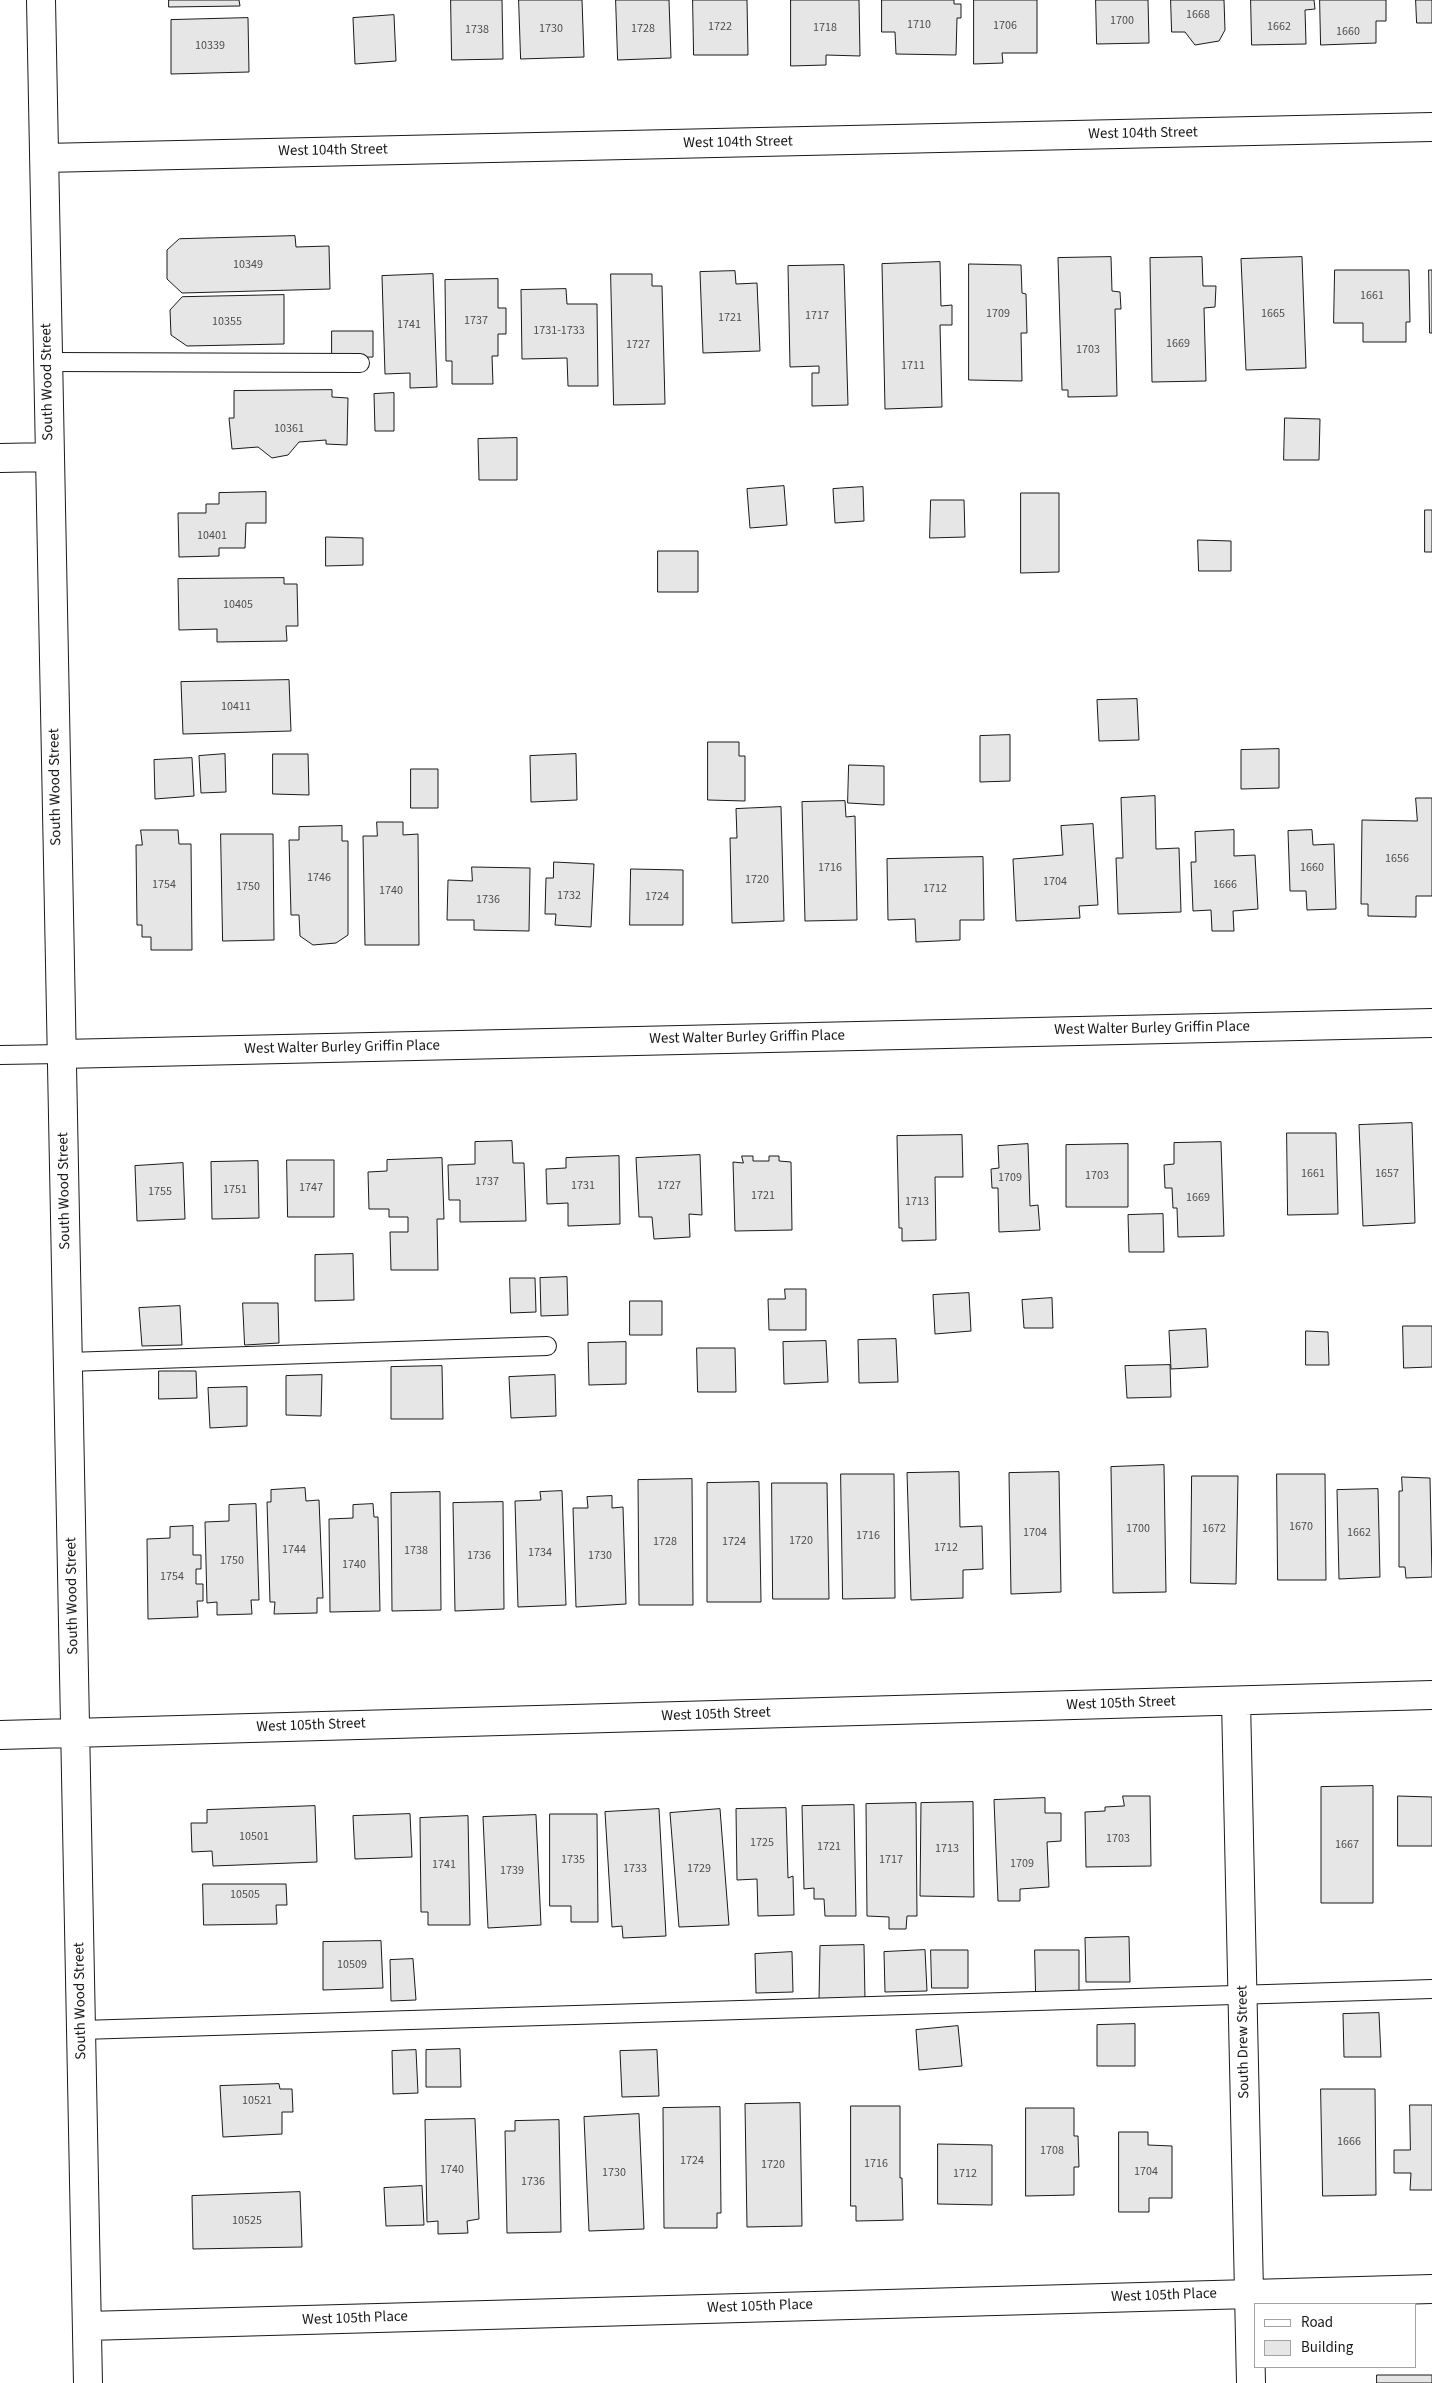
<!DOCTYPE html>
<html>
<head>
<meta charset="utf-8">
<style>
	body { margin:0 }
	#map { position:relative; width:1432px; height:2383px; overflow:hidden; background:#fff; font-family:"Source Sans 3",sans-serif }
	canvas { display:block }
	.legend { position:absolute; left:1254px; top:2303px; width:162px; height:65px; box-sizing:border-box; background:#fff; border:1px solid #a3a3a3; margin:0; padding:6px 9px; list-style:none; font-size:15px; color:#1a1a1a }
	.legend li { display:flex; align-items:center; gap:10px; height:25px }
	.legend b { width:25px; border:1px solid #a3a3a3 }
</style>
</head>
<body>
<div id="map">
<canvas width="1432" height="2383"></canvas>
<ul class="legend">
<li><b style="height:6px;background:#fff"></b>Road</li>
<li><b style="height:14px;background:#e6e6e6"></b>Building</li>
</ul>
</div>
<script>
const g = document.querySelector('canvas').getContext('2d');
g.lineJoin = 'round';
function fillPath(path, color) {
  g.fillStyle = color;
  g.fill(path, 'evenodd');
}
function stroke(path, color, width, dash) {
  g.strokeStyle = color;
  g.lineWidth = width;
  g.lineCap = dash ? 'butt' : 'round';
  g.setLineDash(dash || []);
  g.stroke(path);
}
function label(font, color, halo, rows, align = 'center') {
  g.font = font + ' "Source Sans 3",sans-serif';
  g.lineWidth = 4;
  g.setLineDash([]);
  g.textBaseline = 'middle';
  g.strokeStyle = halo;
  g.fillStyle = color;
  for (const [text, x, y, turn = 0] of rows) {
    g.save();
    g.translate(x, y);
    g.rotate((+turn || 0) * Math.PI / 180);
    g.textAlign = isNaN(turn) ? turn : align;
    if (halo) g.strokeText(text, 0, 0);
    g.fillText(text, 0, 0);
    g.restore();
  }
}
const building = new Path2D(`
	M 169,0 L 239,0 L 240,6 L 169,7 Z
	M 451,0 L 502,0 L 503,59 L 452,60 Z
	M 519,0 L 582,0 L 584,57 L 521,59 Z
	M 616,0 L 669,0 L 671,58 L 618,60 Z
	M 693,0 L 747,0 L 748,55 L 694,55 Z
	M 791,0 L 859,0 L 860,56 L 826,55 L 826,65 L 791,66 Z
	M 882,0 L 954,0 L 954,4 L 961,4 L 961,18 L 957,18 L 956,55 L 896,54 L 895,32 L 882,32 Z
	M 974,0 L 1037,0 L 1037,53 L 1002,53 L 1003,63 L 974,64 Z
	M 1096,0 L 1148,0 L 1149,43 L 1097,44 Z
	M 1171,0 L 1224,0 L 1225,30 L 1219,41 L 1195,45 L 1185,32 L 1172,32 Z
	M 1251,0 L 1314,0 L 1315,9 L 1305,10 L 1306,44 L 1252,45 Z
	M 1320,0 L 1386,0 L 1386,21 L 1376,21 L 1376,43 L 1321,45 Z
	M 1416,0 L 1432,0 L 1432,23 L 1417,23 Z
	M 394,15 L 396,61 L 355,64 L 353,18 Z
	M 248,18 L 249,72 L 171,74 L 171,20 Z
	M 295,236 L 296,247 L 329,246 L 330,289 L 182,293 L 167,279 L 167,250 L 179,239 Z
	M 1111,257 L 1112,291 L 1120,292 L 1121,309 L 1115,309 L 1117,396 L 1068,397 L 1068,390 L 1062,390 L 1058,258 Z
	M 1202,257 L 1203,286 L 1216,286 L 1215,307 L 1204,308 L 1206,381 L 1152,382 L 1150,258 Z
	M 1302,257 L 1306,368 L 1246,370 L 1241,259 Z
	M 940,262 L 941,306 L 952,305 L 952,325 L 940,325 L 942,407 L 885,409 L 882,264 Z
	M 969,264 L 1021,265 L 1022,293 L 1026,294 L 1027,333 L 1021,333 L 1022,381 L 969,380 Z
	M 844,265 L 848,405 L 812,406 L 812,373 L 819,373 L 819,366 L 790,367 L 788,266 Z
	M 1335,270 L 1409,270 L 1410,322 L 1406,322 L 1406,342 L 1363,342 L 1363,323 L 1334,323 Z
	M 1429,270 L 1432,270 L 1432,333 L 1430,333 Z
	M 735,271 L 736,284 L 757,283 L 760,351 L 703,353 L 700,272 Z
	M 433,274 L 437,387 L 410,388 L 410,373 L 385,374 L 382,276 Z
	M 611,274 L 652,274 L 652,286 L 662,286 L 665,404 L 614,405 Z
	M 498,279 L 498,308 L 506,308 L 506,334 L 498,334 L 498,356 L 492,356 L 493,384 L 452,384 L 452,361 L 446,361 L 445,280 Z
	M 566,289 L 567,304 L 597,304 L 598,386 L 568,386 L 567,358 L 522,359 L 521,290 Z
	M 284,295 L 284,344 L 187,346 L 171,335 L 170,310 L 182,297 Z
	M 332,331 L 373,331 L 373,357 L 332,358 Z
	M 332,390 L 332,397 L 348,398 L 347,445 L 326,444 L 326,440 L 299,442 L 288,455 L 272,458 L 258,447 L 232,449 L 229,418 L 234,418 L 234,391 Z
	M 394,393 L 394,431 L 375,431 L 374,394 Z
	M 1285,418 L 1320,419 L 1319,460 L 1284,460 Z
	M 517,438 L 517,480 L 479,480 L 478,439 Z
	M 784,486 L 787,525 L 750,528 L 747,489 Z
	M 863,487 L 864,521 L 835,523 L 833,489 Z
	M 266,492 L 266,523 L 246,523 L 245,548 L 219,548 L 219,556 L 179,557 L 178,513 L 206,513 L 206,504 L 219,504 L 219,493 Z
	M 1021,493 L 1059,493 L 1059,572 L 1021,573 Z
	M 931,500 L 964,500 L 965,537 L 930,538 Z
	M 1425,510 L 1432,510 L 1432,552 L 1425,552 Z
	M 326,537 L 363,538 L 363,565 L 326,566 Z
	M 1198,540 L 1231,541 L 1231,571 L 1199,571 Z
	M 658,551 L 698,551 L 698,592 L 658,592 Z
	M 284,578 L 284,584 L 297,584 L 298,626 L 286,626 L 287,641 L 217,642 L 217,629 L 179,630 L 178,579 Z
	M 289,680 L 291,731 L 183,734 L 181,682 Z
	M 1137,699 L 1139,740 L 1099,741 L 1097,700 Z
	M 1010,735 L 1010,781 L 980,782 L 980,736 Z
	M 708,742 L 739,742 L 739,756 L 745,756 L 745,801 L 708,800 Z
	M 1279,749 L 1279,788 L 1241,789 L 1241,750 Z
	M 225,754 L 226,792 L 201,793 L 199,756 Z
	M 273,754 L 308,754 L 309,795 L 273,794 Z
	M 576,754 L 577,800 L 531,802 L 530,756 Z
	M 192,758 L 194,796 L 155,799 L 154,760 Z
	M 849,765 L 884,766 L 884,805 L 848,803 Z
	M 411,769 L 438,769 L 438,808 L 411,808 Z
	M 1155,796 L 1156,849 L 1179,848 L 1181,912 L 1118,914 L 1116,858 L 1123,858 L 1121,798 Z
	M 1416,798 L 1432,798 L 1432,896 L 1416,896 L 1416,917 L 1368,916 L 1368,904 L 1361,904 L 1362,820 L 1417,821 Z
	M 845,801 L 846,817 L 855,816 L 857,920 L 805,921 L 802,802 Z
	M 781,807 L 784,921 L 732,923 L 730,838 L 737,838 L 736,809 Z
	M 377,822 L 403,822 L 403,835 L 418,834 L 419,945 L 365,945 L 363,836 L 377,836 Z
	M 1093,824 L 1098,905 L 1079,906 L 1080,918 L 1016,921 L 1013,859 L 1063,855 L 1061,826 Z
	M 342,826 L 342,841 L 348,841 L 348,935 L 336,943 L 313,945 L 300,936 L 299,915 L 291,915 L 289,840 L 299,840 L 299,827 Z
	M 141,830 L 178,830 L 179,844 L 191,844 L 192,950 L 151,950 L 151,937 L 142,937 L 142,925 L 137,925 L 136,845 L 142,845 Z
	M 1234,830 L 1234,856 L 1255,855 L 1258,909 L 1233,911 L 1234,931 L 1212,931 L 1211,910 L 1193,911 L 1191,862 L 1196,862 L 1195,832 Z
	M 1312,830 L 1313,845 L 1334,844 L 1336,909 L 1307,910 L 1306,891 L 1290,891 L 1288,831 Z
	M 221,834 L 273,834 L 274,940 L 223,941 Z
	M 983,857 L 984,920 L 960,920 L 960,940 L 916,942 L 915,919 L 888,920 L 887,859 Z
	M 554,862 L 594,864 L 591,927 L 555,925 L 556,914 L 545,914 L 546,878 L 553,878 Z
	M 472,867 L 530,868 L 529,931 L 474,930 L 474,920 L 447,920 L 448,880 L 472,881 Z
	M 631,869 L 683,870 L 683,925 L 630,925 Z
	M 1412,1123 L 1415,1223 L 1363,1226 L 1359,1125 Z
	M 1287,1133 L 1336,1133 L 1338,1214 L 1288,1215 Z
	M 962,1135 L 963,1177 L 935,1177 L 936,1240 L 902,1241 L 902,1228 L 899,1228 L 897,1136 Z
	M 512,1141 L 513,1163 L 524,1163 L 526,1221 L 460,1222 L 460,1200 L 449,1200 L 448,1165 L 475,1164 L 475,1142 Z
	M 1221,1142 L 1224,1236 L 1178,1237 L 1177,1208 L 1173,1208 L 1172,1188 L 1165,1188 L 1164,1165 L 1174,1164 L 1174,1143 Z
	M 1028,1144 L 1030,1206 L 1038,1205 L 1040,1230 L 999,1232 L 998,1188 L 992,1188 L 991,1169 L 999,1168 L 998,1146 Z
	M 1128,1144 L 1128,1207 L 1066,1207 L 1066,1145 Z
	M 700,1155 L 702,1215 L 689,1214 L 690,1237 L 654,1239 L 652,1217 L 639,1217 L 636,1158 Z
	M 619,1156 L 620,1224 L 568,1226 L 568,1203 L 547,1204 L 546,1169 L 566,1168 L 566,1158 Z
	M 742,1156 L 753,1156 L 753,1161 L 769,1161 L 769,1156 L 779,1156 L 779,1161 L 791,1162 L 792,1230 L 735,1231 L 733,1162 L 743,1163 Z
	M 442,1158 L 444,1219 L 437,1219 L 438,1270 L 391,1270 L 390,1232 L 408,1232 L 408,1217 L 389,1217 L 389,1209 L 369,1209 L 368,1172 L 387,1171 L 387,1160 Z
	M 287,1160 L 334,1160 L 334,1217 L 288,1217 Z
	M 258,1161 L 259,1218 L 212,1219 L 211,1162 Z
	M 183,1163 L 185,1219 L 137,1221 L 135,1166 Z
	M 1163,1214 L 1164,1252 L 1129,1252 L 1128,1215 Z
	M 353,1254 L 354,1300 L 315,1301 L 315,1255 Z
	M 567,1277 L 568,1315 L 541,1316 L 540,1278 Z
	M 510,1278 L 535,1278 L 536,1312 L 511,1313 Z
	M 785,1289 L 806,1289 L 806,1330 L 769,1330 L 768,1299 L 785,1299 Z
	M 969,1293 L 971,1331 L 935,1334 L 933,1295 Z
	M 1052,1298 L 1053,1328 L 1024,1328 L 1022,1300 Z
	M 630,1301 L 662,1301 L 662,1335 L 630,1335 Z
	M 243,1303 L 278,1303 L 279,1343 L 245,1345 Z
	M 180,1306 L 182,1345 L 142,1346 L 139,1308 Z
	M 1403,1326 L 1432,1326 L 1432,1367 L 1404,1368 Z
	M 1206,1329 L 1208,1367 L 1171,1369 L 1169,1331 Z
	M 1306,1331 L 1328,1332 L 1329,1365 L 1306,1365 Z
	M 896,1339 L 898,1382 L 859,1383 L 858,1340 Z
	M 826,1341 L 828,1382 L 784,1384 L 783,1342 Z
	M 626,1342 L 626,1384 L 589,1385 L 588,1343 Z
	M 697,1348 L 735,1348 L 736,1392 L 698,1392 Z
	M 1170,1365 L 1171,1397 L 1127,1398 L 1125,1366 Z
	M 442,1366 L 443,1419 L 391,1419 L 391,1367 Z
	M 159,1371 L 196,1371 L 197,1398 L 159,1399 Z
	M 322,1375 L 321,1416 L 286,1415 L 286,1376 Z
	M 555,1375 L 556,1416 L 511,1418 L 509,1377 Z
	M 247,1387 L 247,1426 L 210,1428 L 208,1388 Z
	M 1164,1465 L 1166,1592 L 1113,1593 L 1111,1467 Z
	M 959,1472 L 960,1527 L 982,1526 L 983,1569 L 963,1570 L 963,1598 L 911,1600 L 907,1473 Z
	M 1059,1472 L 1061,1592 L 1011,1594 L 1009,1473 Z
	M 841,1474 L 894,1474 L 895,1598 L 843,1599 Z
	M 1277,1474 L 1325,1474 L 1326,1580 L 1278,1580 Z
	M 1192,1476 L 1238,1476 L 1236,1584 L 1191,1583 Z
	M 1402,1477 L 1430,1478 L 1432,1577 L 1406,1578 L 1405,1567 L 1399,1567 L 1399,1491 L 1402,1491 Z
	M 692,1479 L 693,1605 L 639,1605 L 638,1480 Z
	M 759,1482 L 761,1602 L 707,1602 L 707,1483 Z
	M 772,1483 L 827,1483 L 829,1599 L 773,1599 Z
	M 305,1488 L 306,1501 L 319,1500 L 323,1598 L 317,1598 L 317,1613 L 274,1614 L 275,1602 L 270,1602 L 267,1502 L 271,1502 L 271,1490 Z
	M 1378,1489 L 1380,1577 L 1339,1579 L 1337,1490 Z
	M 562,1491 L 566,1605 L 518,1607 L 515,1501 L 541,1500 L 540,1492 Z
	M 440,1492 L 441,1610 L 392,1611 L 391,1493 Z
	M 612,1496 L 612,1508 L 623,1507 L 626,1604 L 576,1607 L 573,1508 L 588,1508 L 587,1497 Z
	M 503,1502 L 504,1609 L 455,1611 L 453,1503 Z
	M 256,1504 L 259,1600 L 251,1600 L 252,1614 L 217,1615 L 217,1602 L 207,1603 L 205,1522 L 229,1521 L 229,1505 Z
	M 373,1504 L 374,1517 L 378,1517 L 380,1611 L 330,1612 L 329,1519 L 353,1518 L 353,1505 Z
	M 193,1526 L 193,1555 L 201,1555 L 201,1569 L 196,1569 L 196,1584 L 203,1584 L 203,1601 L 197,1601 L 198,1617 L 148,1619 L 147,1539 L 170,1538 L 170,1527 Z
	M 1373,1786 L 1373,1903 L 1321,1903 L 1321,1787 Z
	M 1123,1796 L 1150,1796 L 1151,1866 L 1086,1867 L 1085,1812 L 1105,1811 L 1105,1807 L 1124,1806 Z
	M 1398,1796 L 1432,1797 L 1432,1846 L 1398,1846 Z
	M 1045,1798 L 1045,1813 L 1061,1813 L 1061,1841 L 1047,1842 L 1049,1887 L 1020,1889 L 1020,1901 L 998,1901 L 994,1800 Z
	M 973,1802 L 974,1897 L 920,1896 L 921,1803 Z
	M 916,1803 L 917,1916 L 907,1916 L 906,1929 L 889,1929 L 889,1917 L 867,1916 L 866,1804 Z
	M 854,1805 L 856,1916 L 825,1916 L 824,1899 L 814,1899 L 814,1888 L 804,1889 L 802,1806 Z
	M 315,1806 L 317,1862 L 213,1866 L 212,1851 L 192,1852 L 191,1823 L 207,1823 L 207,1810 Z
	M 786,1808 L 788,1878 L 793,1876 L 794,1915 L 758,1916 L 757,1879 L 737,1880 L 736,1809 Z
	M 659,1809 L 666,1936 L 623,1938 L 622,1926 L 612,1927 L 605,1812 Z
	M 720,1809 L 729,1925 L 679,1927 L 670,1813 Z
	M 410,1814 L 412,1857 L 355,1859 L 353,1816 Z
	M 550,1814 L 597,1814 L 598,1922 L 571,1922 L 571,1906 L 550,1906 Z
	M 536,1815 L 541,1925 L 488,1928 L 483,1817 Z
	M 468,1816 L 470,1925 L 428,1925 L 428,1912 L 421,1912 L 420,1818 Z
	M 203,1884 L 286,1884 L 287,1905 L 276,1905 L 277,1924 L 204,1925 Z
	M 1129,1937 L 1130,1982 L 1086,1982 L 1085,1938 Z
	M 381,1941 L 383,1988 L 323,1990 L 323,1942 Z
	M 864,1945 L 865,2000 L 819,2000 L 820,1946 Z
	M 925,1950 L 927,1991 L 885,1992 L 884,1952 Z
	M 931,1950 L 968,1950 L 968,1988 L 932,1988 Z
	M 1035,1950 L 1079,1950 L 1079,1992 L 1036,1994 Z
	M 792,1952 L 793,1992 L 756,1993 L 755,1954 Z
	M 413,1959 L 416,2000 L 391,2001 L 390,1960 Z
	M 1379,2013 L 1381,2057 L 1344,2057 L 1343,2014 Z
	M 1135,2024 L 1135,2066 L 1097,2066 L 1097,2025 Z
	M 958,2026 L 962,2066 L 919,2070 L 916,2030 Z
	M 460,2049 L 461,2087 L 426,2087 L 426,2050 Z
	M 416,2050 L 418,2093 L 393,2094 L 392,2051 Z
	M 657,2050 L 659,2096 L 622,2097 L 620,2051 Z
	M 279,2084 L 280,2089 L 292,2089 L 293,2112 L 282,2112 L 282,2134 L 223,2137 L 220,2086 Z
	M 1321,2089 L 1375,2089 L 1376,2195 L 1323,2196 Z
	M 800,2103 L 802,2226 L 747,2227 L 745,2104 Z
	M 1410,2105 L 1432,2105 L 1432,2190 L 1410,2190 L 1411,2173 L 1394,2173 L 1394,2150 L 1410,2150 Z
	M 851,2106 L 900,2106 L 900,2178 L 902,2178 L 903,2220 L 856,2221 L 856,2206 L 851,2206 Z
	M 720,2107 L 721,2213 L 717,2213 L 717,2228 L 664,2228 L 663,2108 Z
	M 1026,2108 L 1074,2108 L 1074,2136 L 1078,2136 L 1079,2167 L 1074,2167 L 1074,2195 L 1026,2196 Z
	M 639,2114 L 644,2229 L 589,2231 L 584,2117 Z
	M 475,2119 L 479,2219 L 467,2221 L 468,2233 L 438,2234 L 438,2221 L 427,2222 L 425,2120 Z
	M 559,2120 L 561,2232 L 507,2233 L 505,2131 L 515,2131 L 515,2121 Z
	M 1119,2132 L 1148,2132 L 1148,2145 L 1172,2146 L 1172,2198 L 1149,2198 L 1149,2212 L 1119,2212 Z
	M 938,2144 L 992,2145 L 992,2205 L 938,2204 Z
	M 422,2186 L 424,2225 L 386,2226 L 384,2188 Z
	M 300,2192 L 302,2247 L 193,2249 L 192,2196 Z
	M 1377,2375 L 1432,2375 L 1432,2383 L 1377,2383 Z`);
const lane = new Path2D(`
	M 48,362 L 360,363
	M 0,1055 L 62,1054
	M 68,1362 L 547,1346
	M 81,2030 L 1432,1989`);
const street = new Path2D(`
	M 41,0 L 88,2383
	M 44,158 L 1432,127
	M 0,458 L 50,457
	M 62,1054 L 1432,1023
	M 1236,1701 L 1251,2383
	M 0,1735 L 1432,1695
	M 87,2326 L 1432,2289`);
const numberNames = [
	["1668",1198,15],
	["1700",1122,21],
	["1710",919,25],
	["1706",1005,26],
	["1722",720,27],
	["1662",1279,27],
	["1718",825,28],
	["1730",551,29],
	["1728",643,29],
	["1738",477,30],
	["1660",1348,32],
	["10339",210,46],
	["10349",248,265],
	["1661",1372,296],
	["1709",998,314],
	["1665",1273,314],
	["1717",817,316],
	["1721",730,318],
	["1737",476,321],
	["10355",227,322],
	["1741",409,325],
	["1731-1733",559,331],
	["1669",1178,344],
	["1727",638,345],
	["1703",1088,350],
	["1711",913,366],
	["10361",289,429],
	["10401",212,536],
	["10405",238,605],
	["10411",236,707],
	["1656",1397,859],
	["1716",830,868],
	["1660",1312,868],
	["1746",319,878],
	["1720",757,880],
	["1704",1055,882],
	["1754",164,885],
	["1666",1225,885],
	["1750",248,887],
	["1712",935,889],
	["1740",391,891],
	["1732",569,896],
	["1724",657,897],
	["1736",488,900],
	["1661",1313,1174],
	["1657",1387,1174],
	["1703",1097,1176],
	["1709",1010,1178],
	["1737",487,1182],
	["1731",583,1186],
	["1727",669,1186],
	["1747",311,1188],
	["1751",235,1190],
	["1755",160,1192],
	["1721",763,1196],
	["1669",1198,1198],
	["1713",917,1202],
	["1670",1301,1527],
	["1700",1138,1529],
	["1672",1214,1529],
	["1704",1035,1533],
	["1662",1359,1533],
	["1716",868,1536],
	["1720",801,1541],
	["1728",665,1542],
	["1724",734,1542],
	["1712",946,1548],
	["1744",294,1550],
	["1738",416,1551],
	["1734",540,1553],
	["1736",479,1556],
	["1730",600,1556],
	["1750",232,1561],
	["1740",354,1565],
	["1754",172,1577],
	["10501",254,1837],
	["1703",1118,1839],
	["1725",762,1843],
	["1667",1347,1845],
	["1721",829,1847],
	["1713",947,1849],
	["1735",573,1860],
	["1717",891,1860],
	["1709",1022,1864],
	["1741",444,1865],
	["1733",635,1869],
	["1729",699,1869],
	["1739",512,1871],
	["10505",245,1895],
	["10509",352,1965],
	["10521",257,2101],
	["1666",1349,2142],
	["1708",1052,2151],
	["1724",692,2161],
	["1716",876,2164],
	["1720",773,2165],
	["1740",452,2170],
	["1704",1146,2172],
	["1730",614,2173],
	["1712",965,2174],
	["1736",533,2182],
	["10525",247,2221]
];
const streetNames = [
	["West 104th Street",1143,134,-1],
	["West 104th Street",738,143,-1],
	["West 104th Street",333,151,-1],
	["South Wood Street",48,382,-91],
	["South Wood Street",56,787,-91],
	["West Walter Burley Griffin Place",1152,1029,-1],
	["West Walter Burley Griffin Place",747,1038,-1],
	["West Walter Burley Griffin Place",342,1048,-1],
	["South Wood Street",65,1191,-91],
	["South Wood Street",73,1596,-91],
	["West 105th Street",1121,1704,-2],
	["West 105th Street",716,1715,-2],
	["West 105th Street",311,1726,-2],
	["South Wood Street",81,2001,-91],
	["South Drew Street",1244,2042,-91],
	["West 105th Place",1164,2296,-2],
	["West 105th Place",760,2307,-2],
	["West 105th Place",355,2319,-2]
];
fillPath(building, '#e6e6e6');
stroke(building, '#1a1a1a', 1);
stroke(lane, '#1a1a1a', 20);
stroke(street, '#1a1a1a', 30);
stroke(lane, '#fff', 18);
stroke(street, '#fff', 28);
label('12px', '#4d4d4d', null, numberNames);
label('15px', '#1a1a1a', '#fff', streetNames);
</script>
</body>
</html>
